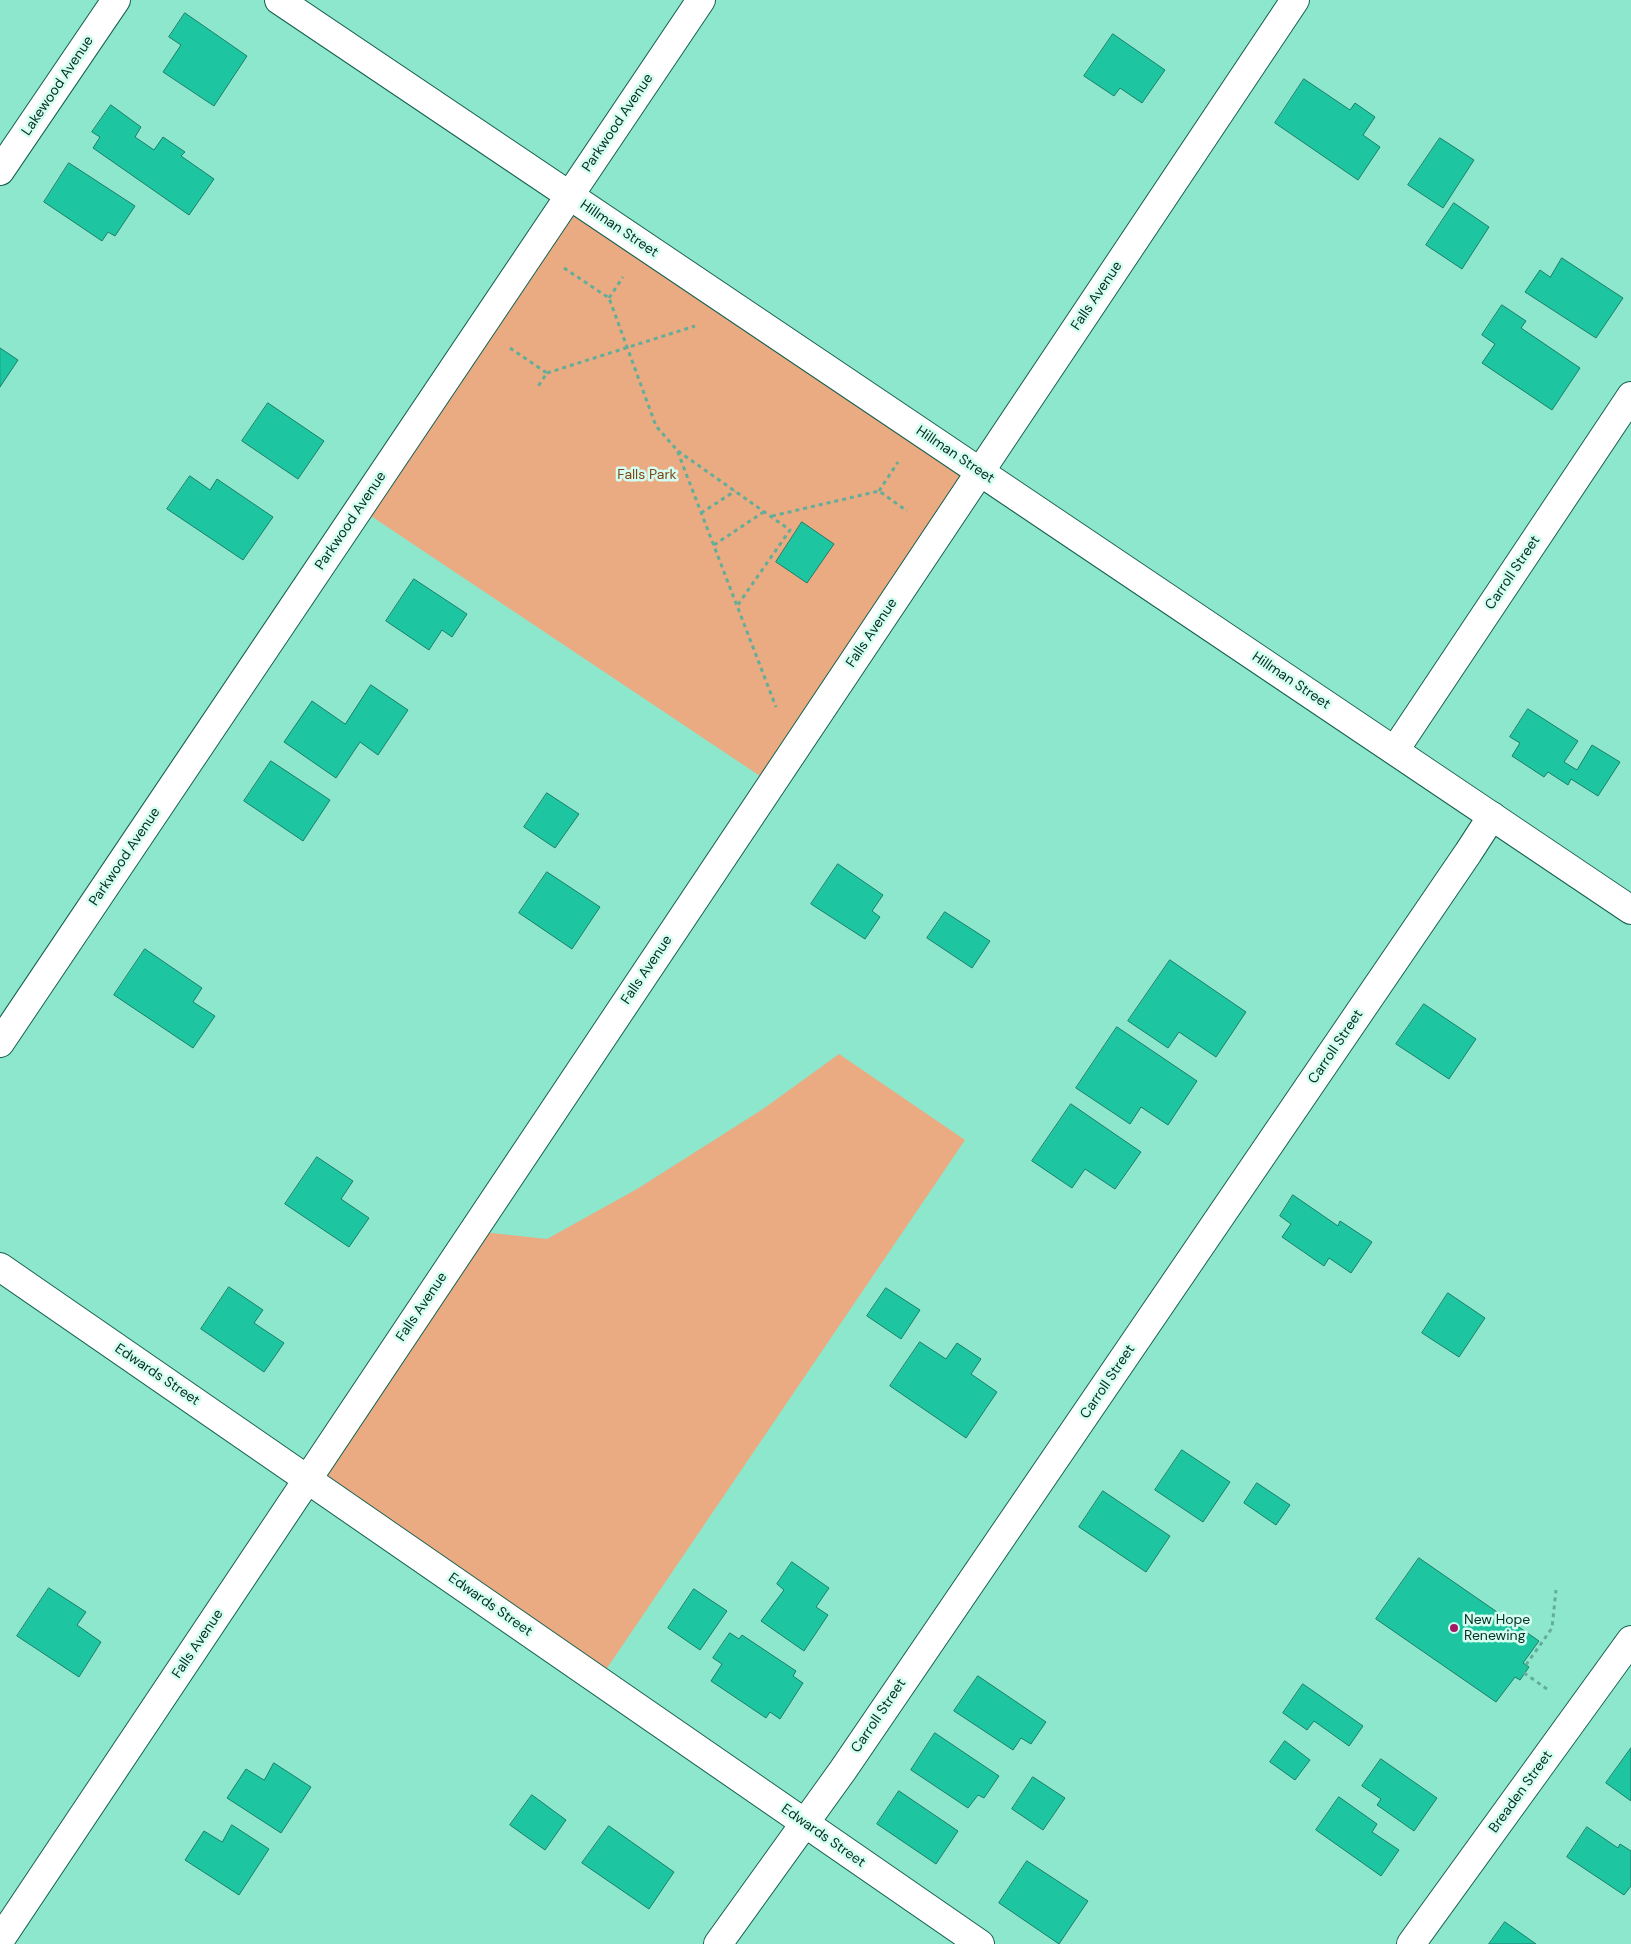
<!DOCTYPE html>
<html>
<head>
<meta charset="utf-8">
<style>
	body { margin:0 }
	canvas { display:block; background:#8de7cc }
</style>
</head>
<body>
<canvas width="1631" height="1944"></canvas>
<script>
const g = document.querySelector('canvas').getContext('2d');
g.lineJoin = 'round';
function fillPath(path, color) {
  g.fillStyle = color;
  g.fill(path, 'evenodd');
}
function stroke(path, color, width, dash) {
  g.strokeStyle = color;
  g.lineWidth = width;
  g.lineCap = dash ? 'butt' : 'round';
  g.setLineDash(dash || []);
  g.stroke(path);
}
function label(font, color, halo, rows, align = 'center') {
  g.font = font + ' "DM Sans",sans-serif';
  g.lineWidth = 5;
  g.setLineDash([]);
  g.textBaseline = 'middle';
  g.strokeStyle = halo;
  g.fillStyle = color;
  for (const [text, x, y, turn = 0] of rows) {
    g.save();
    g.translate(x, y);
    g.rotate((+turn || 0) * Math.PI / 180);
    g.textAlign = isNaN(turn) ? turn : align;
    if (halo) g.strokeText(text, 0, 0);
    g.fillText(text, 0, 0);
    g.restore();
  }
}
const green = new Path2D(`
	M 570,195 L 980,472 L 772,784 L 359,508 Z
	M 839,1054 L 965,1140 L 599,1680 L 308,1479 L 473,1231 L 547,1239 L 637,1189 L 763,1109 Z`);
const building = new Path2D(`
	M 185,13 L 247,56 L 214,106 L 163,72 L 181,45 L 169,37 Z
	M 1113,34 L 1165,70 L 1142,103 L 1120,88 L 1114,96 L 1084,76 Z
	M 1304,79 L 1350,110 L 1355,103 L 1375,117 L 1363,135 L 1380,147 L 1358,180 L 1275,123 Z
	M 111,105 L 141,127 L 135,137 L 154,150 L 163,137 L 185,152 L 181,156 L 214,179 L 189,215 L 93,148 L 100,137 L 92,132 Z
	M 1440,138 L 1474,160 L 1443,208 L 1408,185 Z
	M 69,163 L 135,206 L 115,236 L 108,232 L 102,241 L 44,202 Z
	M 1454,203 L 1489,227 L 1462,269 L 1426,245 Z
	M 1562,258 L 1623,298 L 1596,338 L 1525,292 L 1540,270 L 1550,277 Z
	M 1502,305 L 1526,321 L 1521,328 L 1580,368 L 1552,410 L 1482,363 L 1495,344 L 1482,335 Z
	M 0,348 L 18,360 L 0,387 Z
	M 268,403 L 324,441 L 298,479 L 242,441 Z
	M 190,476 L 210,490 L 217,479 L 273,517 L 243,560 L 167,509 Z
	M 802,522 L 834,544 L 807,583 L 776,562 Z
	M 414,579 L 467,614 L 452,637 L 442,630 L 429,650 L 386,621 Z
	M 371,685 L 408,710 L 378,755 L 360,742 L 336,778 L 284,742 L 312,701 L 345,724 Z
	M 1528,709 L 1578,741 L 1564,762 L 1577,770 L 1592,745 L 1620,762 L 1598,796 L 1571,779 L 1568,785 L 1548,772 L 1544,777 L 1512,756 L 1520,743 L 1510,737 Z
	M 271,761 L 330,800 L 303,841 L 244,801 Z
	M 547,793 L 579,814 L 555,848 L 524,827 Z
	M 838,864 L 883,895 L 872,911 L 880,917 L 865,939 L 811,904 Z
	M 547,872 L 600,907 L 572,949 L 519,913 Z
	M 945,912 L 990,941 L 972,968 L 927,938 Z
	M 145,949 L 202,988 L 193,1002 L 215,1016 L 193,1048 L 114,995 Z
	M 1170,960 L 1246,1012 L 1216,1057 L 1179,1032 L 1168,1048 L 1128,1021 Z
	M 1424,1004 L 1476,1039 L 1449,1079 L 1396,1044 Z
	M 1117,1027 L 1197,1081 L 1168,1125 L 1141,1107 L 1130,1124 L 1076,1088 Z
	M 1071,1104 L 1141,1152 L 1115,1189 L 1085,1169 L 1072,1188 L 1032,1161 Z
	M 317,1157 L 353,1181 L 341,1199 L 369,1218 L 349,1247 L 285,1204 Z
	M 1293,1195 L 1338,1226 L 1340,1221 L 1372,1242 L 1351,1273 L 1329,1258 L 1324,1266 L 1282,1237 L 1291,1224 L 1280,1216 Z
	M 229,1287 L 263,1310 L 254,1323 L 284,1343 L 264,1372 L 201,1329 Z
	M 886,1288 L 920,1310 L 901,1339 L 867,1316 Z
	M 1448,1293 L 1485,1318 L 1459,1357 L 1422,1333 Z
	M 920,1342 L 946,1359 L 957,1343 L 981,1359 L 971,1374 L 997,1392 L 966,1438 L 890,1386 Z
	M 1182,1450 L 1230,1482 L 1203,1522 L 1155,1490 Z
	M 1257,1483 L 1290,1505 L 1276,1525 L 1244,1503 Z
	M 1103,1491 L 1170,1536 L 1146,1572 L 1079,1527 Z
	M 1419,1558 L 1539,1641 L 1523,1663 L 1529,1667 L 1520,1680 L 1515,1677 L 1496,1702 L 1376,1619 Z
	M 792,1562 L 829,1588 L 816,1607 L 828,1615 L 804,1651 L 761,1621 L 784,1590 L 777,1584 Z
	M 49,1588 L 86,1612 L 77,1625 L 101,1642 L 79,1677 L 17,1636 Z
	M 694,1589 L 727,1611 L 700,1650 L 668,1628 Z
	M 730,1633 L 739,1639 L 742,1635 L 796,1671 L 793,1676 L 803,1683 L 780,1719 L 770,1712 L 766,1718 L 711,1681 L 722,1664 L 713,1658 Z
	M 978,1676 L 1046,1722 L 1031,1744 L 1021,1738 L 1013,1750 L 954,1711 Z
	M 1303,1684 L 1363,1726 L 1349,1746 L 1314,1721 L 1307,1730 L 1283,1713 Z
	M 935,1733 L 999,1776 L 984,1798 L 978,1795 L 968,1808 L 911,1770 Z
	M 1285,1741 L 1310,1760 L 1295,1780 L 1270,1762 Z
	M 1631,1748 L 1631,1801 L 1606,1783 Z
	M 1381,1759 L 1437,1798 L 1414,1831 L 1377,1805 L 1381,1799 L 1362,1786 Z
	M 274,1763 L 311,1787 L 281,1833 L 227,1798 L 246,1769 L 264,1780 Z
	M 1033,1777 L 1065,1798 L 1043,1830 L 1012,1809 Z
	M 899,1791 L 958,1831 L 936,1864 L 877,1824 Z
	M 532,1795 L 566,1820 L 545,1850 L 510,1825 Z
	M 1339,1797 L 1377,1824 L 1372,1832 L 1399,1850 L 1381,1876 L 1316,1830 Z
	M 232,1825 L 269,1849 L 239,1895 L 185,1860 L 204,1831 L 222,1842 Z
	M 609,1826 L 674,1872 L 649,1909 L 582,1863 Z
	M 1587,1827 L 1618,1848 L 1620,1844 L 1631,1851 L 1631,1886 L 1624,1895 L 1567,1857 Z
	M 1027,1861 L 1088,1901 L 1059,1944 L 999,1903 Z
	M 1505,1922 L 1536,1944 L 1489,1944 Z`);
const path = new Path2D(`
	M 564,268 L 609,298 L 656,426 L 677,450 L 776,707
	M 609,298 L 623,277
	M 510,348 L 547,373 L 537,388
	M 547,373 L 695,326
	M 678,451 L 790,530 L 737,606
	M 879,491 L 898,462
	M 701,513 L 735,491
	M 772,516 L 879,491 L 907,511
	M 714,545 L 765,511
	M 1526,1665 L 1552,1628 L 1556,1590
	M 1524,1673 L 1547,1689`);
const street = new Path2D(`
	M 0,171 L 116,0
	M 1395,750 L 1631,396
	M 0,1043 L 701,0
	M 0,1267 L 980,1944
	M 0,1940 L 1295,0
	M 718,1944 L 843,1770 L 1468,853 L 1492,816
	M 1411,1944 L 1631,1640`);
const secondary = new Path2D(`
	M 279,0 L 1631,910`);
const markers = [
	[1454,1628,5,"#a21a65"]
];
const streetNames = [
	["Lakewood Avenue",58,86,-56],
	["Parkwood Avenue",618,123,-56],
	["Hillman Street",619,229,34],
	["Falls Avenue",1097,296,-56],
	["Hillman Street",955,455,34],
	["Parkwood Avenue",351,521,-56],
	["Carroll Street",1513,573,-56],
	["Falls Avenue",872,633,-56],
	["Hillman Street",1291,681,34],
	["Parkwood Avenue",125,857,-56],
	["Falls Avenue",647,970,-56],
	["Carroll Street",1336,1047,-56],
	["Falls Avenue",422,1307,-56],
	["Edwards Street",157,1375,34],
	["Carroll Street",1108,1382,-56],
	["Edwards Street",490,1605,35],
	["Falls Avenue",198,1644,-56],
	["Carroll Street",879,1716,-56],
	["Breaden Street",1521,1792,-54],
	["Edwards Street",823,1836,35]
];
const parkNames = [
	["Falls Park",647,475]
];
const poiNames = [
	["New Hope",1464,1620],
	["Renewing",1464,1636]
];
fillPath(green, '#eaaa82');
fillPath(building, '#1dc5a1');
stroke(building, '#1b7f68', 1);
stroke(street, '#17604f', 30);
stroke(secondary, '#17604f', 30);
stroke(path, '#63ae98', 3, [4, 4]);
stroke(street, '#fff', 28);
stroke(secondary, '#fff', 28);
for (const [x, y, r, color] of markers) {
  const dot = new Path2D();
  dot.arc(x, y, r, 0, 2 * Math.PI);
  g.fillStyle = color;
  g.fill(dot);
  stroke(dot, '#d3fef0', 2);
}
label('14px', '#052e24', '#d3fef0', streetNames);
label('14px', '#814518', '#d3fef0', parkNames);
label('14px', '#052e24', '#d3fef0', poiNames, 'left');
</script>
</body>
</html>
